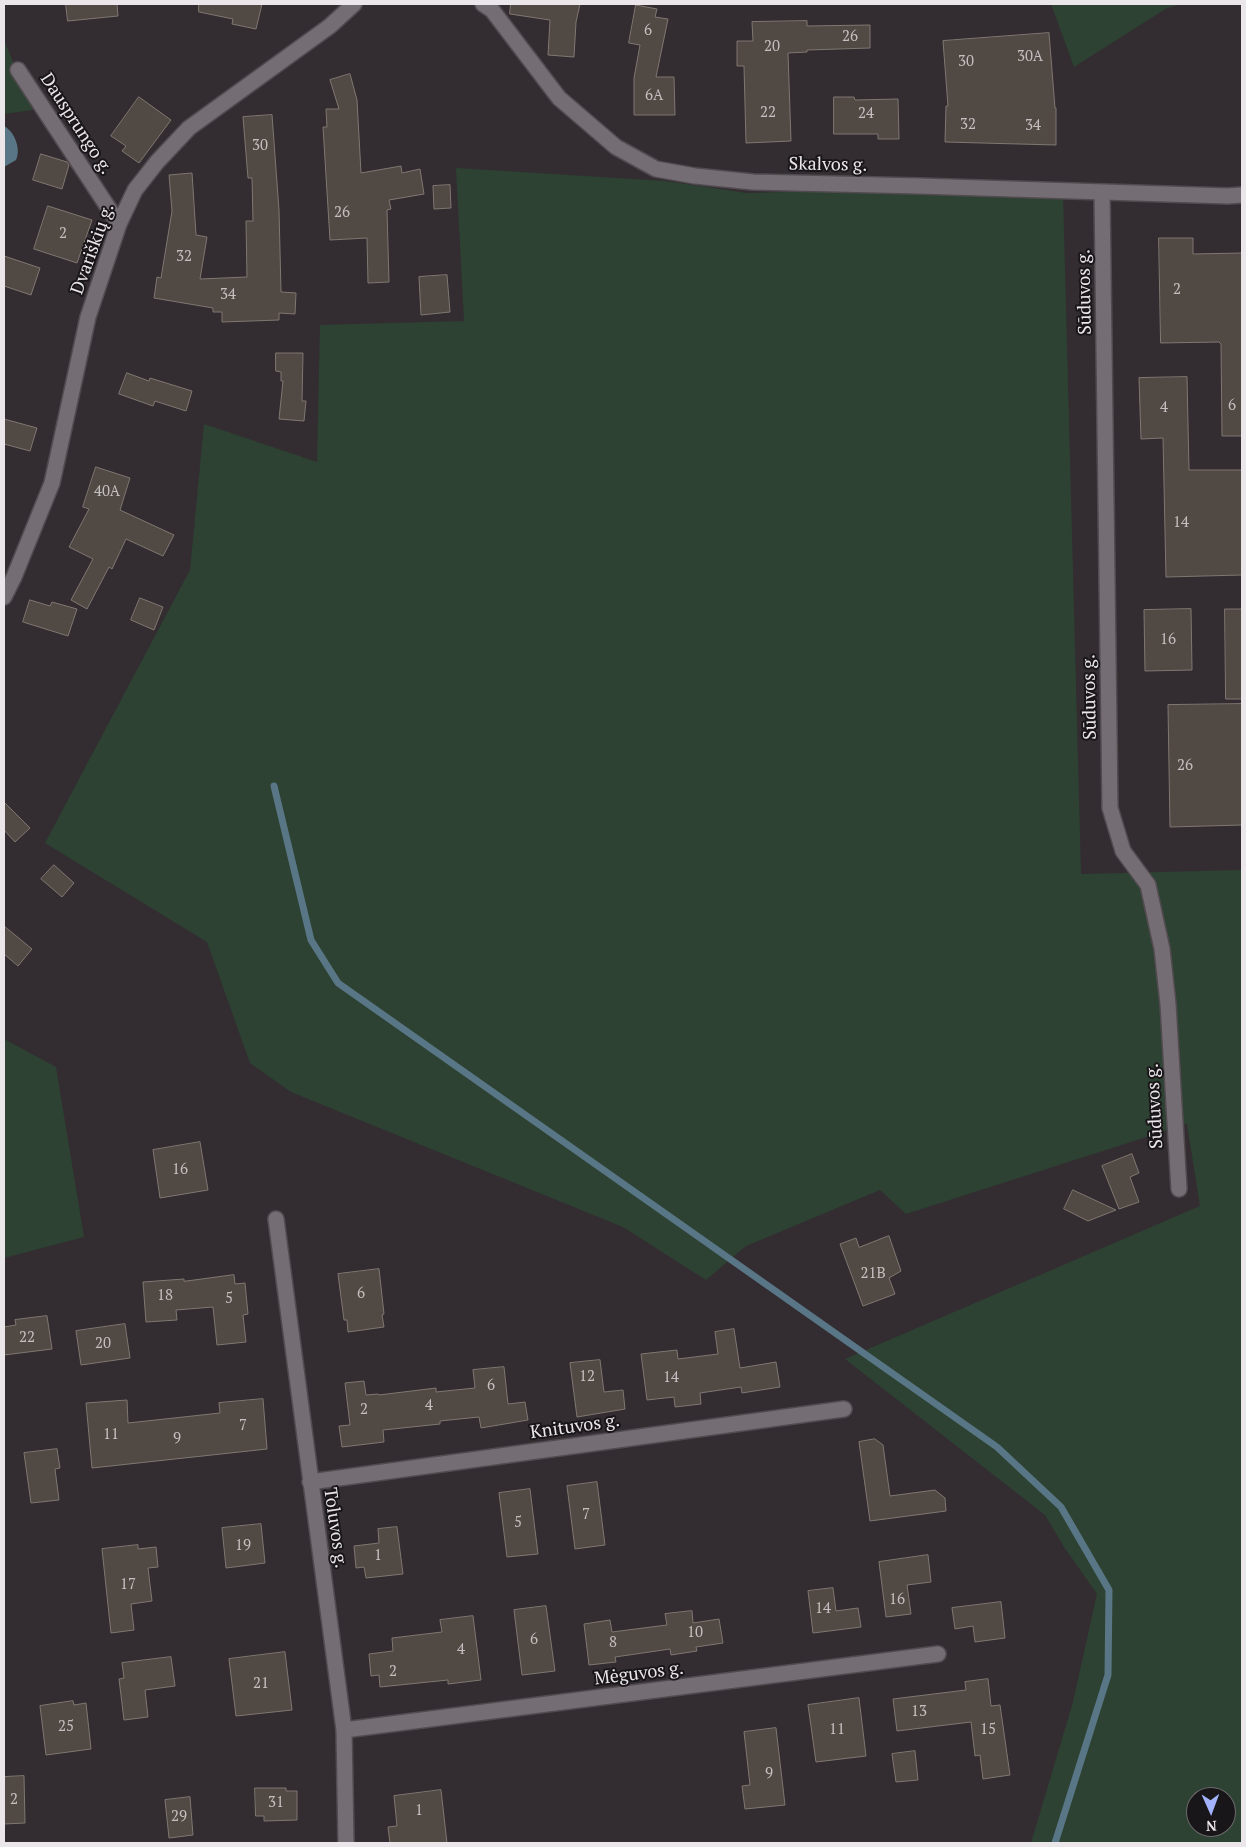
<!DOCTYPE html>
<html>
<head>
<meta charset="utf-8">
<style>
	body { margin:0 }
	#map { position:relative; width:1246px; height:1847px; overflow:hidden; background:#332d32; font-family:"PT Serif",serif }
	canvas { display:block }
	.frame { position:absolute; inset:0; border:5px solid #eae6ea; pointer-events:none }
	.north { position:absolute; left:1186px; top:1787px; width:50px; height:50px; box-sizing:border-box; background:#191619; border:1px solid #6d696d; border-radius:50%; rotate:178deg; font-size:14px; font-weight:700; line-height:20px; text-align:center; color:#eae6ea }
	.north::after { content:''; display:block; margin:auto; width:18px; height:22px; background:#a3b2fd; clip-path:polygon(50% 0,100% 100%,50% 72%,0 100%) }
</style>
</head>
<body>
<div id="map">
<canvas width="1246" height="1847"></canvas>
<div class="frame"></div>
<div class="north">N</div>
</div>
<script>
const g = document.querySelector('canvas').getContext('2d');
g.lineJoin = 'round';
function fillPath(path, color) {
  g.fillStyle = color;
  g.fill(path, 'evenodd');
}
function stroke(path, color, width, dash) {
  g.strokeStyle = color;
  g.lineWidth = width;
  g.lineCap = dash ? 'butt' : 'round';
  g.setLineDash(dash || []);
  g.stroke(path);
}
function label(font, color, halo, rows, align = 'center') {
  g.font = font + ' "PT Serif",serif';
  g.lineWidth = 4;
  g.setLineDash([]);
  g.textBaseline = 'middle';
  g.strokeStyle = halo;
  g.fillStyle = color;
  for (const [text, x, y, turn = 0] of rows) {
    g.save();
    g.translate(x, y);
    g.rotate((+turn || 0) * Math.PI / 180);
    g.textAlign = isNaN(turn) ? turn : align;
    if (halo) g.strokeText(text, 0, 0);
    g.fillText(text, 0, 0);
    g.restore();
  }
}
const green = new Path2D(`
	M 1051,4 L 1182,4 L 1167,8 L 1074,67 Z
	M 4,40 L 33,110 L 4,114 Z
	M 456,168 L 665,181 L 747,193 L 830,191 L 1063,194 L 1081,874 L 1242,870 L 1242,1843 L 1031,1843 L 1073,1702 L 1097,1594 L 1064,1547 L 1045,1515 L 845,1359 L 1200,1206 L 1187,1124 L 906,1214 L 880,1190 L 746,1246 L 706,1280 L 623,1227 L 291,1092 L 250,1063 L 207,942 L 45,843 L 190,570 L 204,424 L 317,462 L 320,325 L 464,321 ZM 1196,1797 L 1226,1797 L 1226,1827 L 1196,1827 Z
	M 4,1039 L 56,1067 L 84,1237 L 4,1258 Z`);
const water = new Path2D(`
	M 4,126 C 15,132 21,149 16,160 L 4,167 Z`);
const stream = new Path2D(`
	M 274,786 L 311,940 L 338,983 L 997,1447 L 1061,1507 L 1109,1590 L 1108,1675 L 1055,1843`);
const building = new Path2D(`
	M 66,4 L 117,4 L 118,16 L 68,21 Z
	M 199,4 L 262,4 L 256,29 L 232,24 L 233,19 L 199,12 Z
	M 511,4 L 580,4 L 576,22 L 574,57 L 548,55 L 550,20 L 510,14 Z
	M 636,5 L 657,9 L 655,17 L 668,19 L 656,77 L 674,77 L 675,115 L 634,115 L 634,78 L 640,45 L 629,43 Z
	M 807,21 L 807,26 L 870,25 L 870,48 L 807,50 L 807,52 L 788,53 L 791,141 L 746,143 L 744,66 L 737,66 L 737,41 L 753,41 L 752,22 Z
	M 1049,33 L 1055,108 L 1056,108 L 1056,145 L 945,142 L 946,106 L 948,106 L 943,41 Z
	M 350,74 L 357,100 L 361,173 L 401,166 L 402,173 L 420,169 L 424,194 L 389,200 L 391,209 L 387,210 L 389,282 L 368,283 L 367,238 L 330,240 L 323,127 L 327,127 L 326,109 L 339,109 L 330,80 Z
	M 139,97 L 171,120 L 139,163 L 122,151 L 126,146 L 111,136 Z
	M 834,97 L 854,97 L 855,100 L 898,99 L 899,139 L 878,139 L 878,134 L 834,134 Z
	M 272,115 L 279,210 L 281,292 L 296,293 L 295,314 L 279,313 L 279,320 L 222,322 L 222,312 L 213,312 L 213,308 L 154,298 L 157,277 L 161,278 L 172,211 L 169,175 L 192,173 L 196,235 L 207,237 L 200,279 L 247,277 L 246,221 L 253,221 L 252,178 L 248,178 L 243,117 Z
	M 41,154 L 67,162 L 69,165 L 62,189 L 33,180 Z
	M 450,185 L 451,208 L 434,209 L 433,186 Z
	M 48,206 L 92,220 L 77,263 L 34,249 Z
	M 1159,238 L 1193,238 L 1193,254 L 1242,253 L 1242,436 L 1222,436 L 1221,344 L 1219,342 L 1161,343 Z
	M 4,256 L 40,268 L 31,295 L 4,286 Z
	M 447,275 L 450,312 L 421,315 L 419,277 Z
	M 276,353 L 303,353 L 302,401 L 306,401 L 304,421 L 279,419 L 283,381 L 281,381 L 281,372 L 276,371 Z
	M 127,373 L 149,381 L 150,378 L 192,391 L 186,411 L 155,401 L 153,406 L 119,394 Z
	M 1187,377 L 1189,470 L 1242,470 L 1242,575 L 1166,577 L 1163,438 L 1141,439 L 1139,378 Z
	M 4,419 L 37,428 L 30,451 L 4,444 Z
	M 96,467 L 130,478 L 120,510 L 174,535 L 163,556 L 126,539 L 112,569 L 109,567 L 87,609 L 71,600 L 93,559 L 69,547 L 89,509 L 83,507 Z
	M 140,598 L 163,607 L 154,630 L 131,620 Z
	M 30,600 L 50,606 L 52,602 L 77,609 L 68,636 L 23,622 Z
	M 1191,609 L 1192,670 L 1145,671 L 1144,610 Z
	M 1225,609 L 1242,609 L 1242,699 L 1226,699 Z
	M 1242,704 L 1242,825 L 1170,827 L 1168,705 Z
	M 4,802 L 30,828 L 15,842 L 4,830 Z
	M 54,865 L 74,883 L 62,897 L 41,879 Z
	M 4,926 L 32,949 L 18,966 L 4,954 Z
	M 200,1142 L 208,1190 L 160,1198 L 153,1150 Z
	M 1132,1154 L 1139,1173 L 1130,1177 L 1139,1202 L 1119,1209 L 1102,1166 Z
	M 1073,1190 L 1116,1210 L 1088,1221 L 1064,1209 Z
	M 889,1236 L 901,1271 L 889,1278 L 895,1294 L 863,1306 L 840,1244 L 856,1238 L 859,1247 Z
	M 379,1269 L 384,1314 L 382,1315 L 384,1327 L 348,1332 L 347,1320 L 344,1320 L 338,1274 Z
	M 234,1275 L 235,1284 L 245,1283 L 248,1314 L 243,1315 L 246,1342 L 217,1345 L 213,1307 L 176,1310 L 177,1320 L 146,1322 L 143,1282 L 184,1279 L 184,1281 Z
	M 47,1316 L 52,1349 L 4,1355 L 4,1327 L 16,1325 L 15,1320 Z
	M 125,1324 L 130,1358 L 81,1365 L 76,1331 Z
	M 734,1329 L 740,1368 L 776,1362 L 780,1387 L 742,1393 L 741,1387 L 700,1393 L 701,1404 L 675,1407 L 674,1397 L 647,1400 L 641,1354 L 677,1350 L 678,1359 L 718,1354 L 715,1332 Z
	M 600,1360 L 604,1392 L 623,1390 L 625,1409 L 577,1417 L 570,1363 Z
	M 504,1367 L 508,1404 L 525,1402 L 528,1420 L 481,1428 L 479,1417 L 440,1421 L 440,1424 L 383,1430 L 384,1442 L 342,1447 L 339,1426 L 350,1425 L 345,1383 L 364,1381 L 366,1395 L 378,1394 L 379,1395 L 436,1388 L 436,1392 L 475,1388 L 473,1370 Z
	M 263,1399 L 267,1449 L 92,1468 L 86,1403 L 127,1400 L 128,1423 L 220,1413 L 219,1403 Z
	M 875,1439 L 883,1445 L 890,1496 L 935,1490 L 945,1498 L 946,1511 L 870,1521 L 859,1442 Z
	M 57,1449 L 60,1468 L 55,1469 L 59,1500 L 31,1503 L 24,1453 Z
	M 597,1482 L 605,1545 L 575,1549 L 567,1486 Z
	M 530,1489 L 538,1554 L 507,1557 L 499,1493 Z
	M 261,1524 L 265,1563 L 226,1568 L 222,1528 Z
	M 397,1527 L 403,1574 L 366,1578 L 364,1567 L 356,1568 L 354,1546 L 379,1543 L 378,1529 Z
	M 138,1545 L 138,1549 L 156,1547 L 158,1567 L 148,1568 L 152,1601 L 131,1604 L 134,1630 L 111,1633 L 102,1549 Z
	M 928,1555 L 931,1582 L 907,1585 L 911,1614 L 886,1617 L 879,1562 Z
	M 833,1588 L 836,1611 L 858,1608 L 861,1627 L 813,1633 L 808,1591 Z
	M 1001,1602 L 1005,1638 L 975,1642 L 973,1626 L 955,1629 L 952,1608 Z
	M 546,1606 L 555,1671 L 522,1675 L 514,1610 Z
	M 692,1611 L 693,1623 L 719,1619 L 723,1643 L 696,1647 L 697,1651 L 671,1655 L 670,1649 L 615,1657 L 616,1662 L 589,1665 L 584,1624 L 610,1620 L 612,1632 L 667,1625 L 665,1614 Z
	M 473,1616 L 481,1680 L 448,1684 L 448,1680 L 380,1687 L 379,1675 L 371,1676 L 369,1654 L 393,1651 L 392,1638 L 442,1632 L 440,1620 Z
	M 285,1652 L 292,1710 L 236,1716 L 229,1659 Z
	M 171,1657 L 175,1686 L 145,1690 L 148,1717 L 124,1720 L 119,1679 L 124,1678 L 122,1663 Z
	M 988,1679 L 991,1706 L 1000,1705 L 1010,1775 L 983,1779 L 980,1755 L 975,1756 L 971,1722 L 897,1731 L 893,1699 L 966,1690 L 965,1682 Z
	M 859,1698 L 866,1756 L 816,1762 L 808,1705 Z
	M 73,1701 L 74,1705 L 86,1703 L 91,1749 L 46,1755 L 40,1706 Z
	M 776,1728 L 785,1805 L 745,1809 L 742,1786 L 750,1785 L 744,1732 Z
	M 915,1751 L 918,1780 L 896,1782 L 892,1754 Z
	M 24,1776 L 25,1823 L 4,1824 L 4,1777 Z
	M 255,1788 L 286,1788 L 286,1791 L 297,1791 L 297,1820 L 264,1821 L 264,1816 L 256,1816 Z
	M 441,1790 L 447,1843 L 390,1843 L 388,1827 L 397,1826 L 394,1796 Z
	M 190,1797 L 193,1835 L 169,1838 L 165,1800 Z`);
const street = new Path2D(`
	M 483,4 L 492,10 L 559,98 L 616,147 L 656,169 L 695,176 L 753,182 L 919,186 L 1228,196 L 1242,195
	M 18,70 L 119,224
	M 1102,193 L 1110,808 L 1123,851 L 1148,885 L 1162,949 L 1168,1004 L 1179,1189
	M 4,597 L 14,577 L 52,483 L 88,317 L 119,224 L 135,190 L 157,162 L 189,128 L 330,26 L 354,4
	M 276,1219 L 344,1730 L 346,1843
	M 310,1482 L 844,1409
	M 344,1730 L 938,1654`);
const numberNames = [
	["6",648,31],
	["26",850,37],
	["20",772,47],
	["30A",1030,57],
	["30",966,62],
	["6A",654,96],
	["22",768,113],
	["24",866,114],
	["32",968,125],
	["34",1033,126],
	["30",260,146],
	["26",342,213],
	["2",63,234],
	["32",184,257],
	["2",1177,290],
	["34",228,295],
	["6",1232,406],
	["4",1164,408],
	["40A",107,492],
	["14",1181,523],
	["16",1168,640],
	["26",1185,766],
	["16",180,1170],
	["21B",873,1274],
	["6",361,1294],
	["18",165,1296],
	["5",229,1299],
	["22",27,1338],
	["20",103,1344],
	["12",587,1377],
	["14",671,1378],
	["6",491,1386],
	["4",429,1406],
	["2",364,1410],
	["7",243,1426],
	["11",111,1435],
	["9",177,1439],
	["7",586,1515],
	["5",518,1523],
	["19",243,1546],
	["1",378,1556],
	["17",128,1585],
	["16",897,1600],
	["14",823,1609],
	["10",695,1633],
	["6",534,1640],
	["8",613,1643],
	["4",461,1650],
	["2",393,1672],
	["21",261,1684],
	["13",919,1712],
	["25",66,1727],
	["11",837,1730],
	["15",988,1730],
	["9",769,1774],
	["2",14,1800],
	["31",276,1803],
	["1",419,1811],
	["29",179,1817]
];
const streetNames = [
	["Dausprungo g.",76,124,57],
	["Skalvos g.",828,165,1],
	["Dvariškių g.",93,249,-70],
	["Sūduvos g.",1085,292,-91],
	["Sūduvos g.",1090,697,-91],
	["Sūduvos g.",1155,1106,-93],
	["Knituvos g.",575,1427,-8],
	["Toluvos g.",335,1528,82],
	["Mėguvos g.",639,1674,-7]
];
fillPath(green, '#2d4232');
fillPath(water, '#597686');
stroke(stream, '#597686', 7);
fillPath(building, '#514944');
stroke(building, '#807771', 1);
stroke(street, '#514b50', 18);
stroke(street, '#746d73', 15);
label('15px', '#c4bfc0', null, numberNames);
label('18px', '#eae6ea', '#191619', streetNames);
</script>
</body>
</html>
